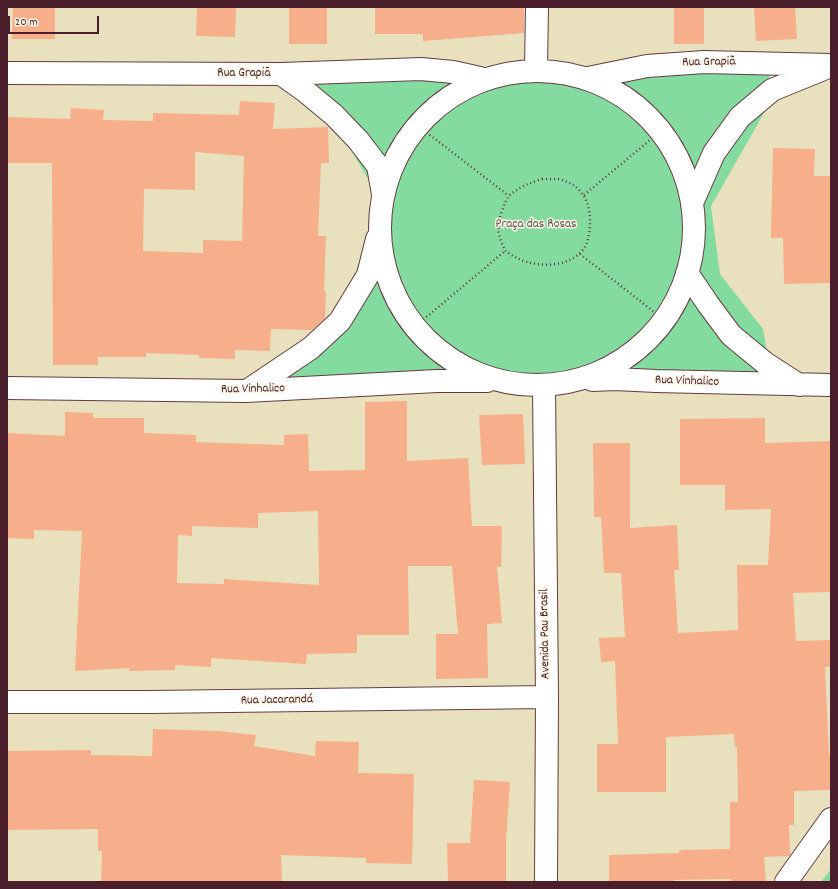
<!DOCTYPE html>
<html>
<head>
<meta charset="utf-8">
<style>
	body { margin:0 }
	#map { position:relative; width:838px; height:889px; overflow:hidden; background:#e9e1bd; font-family:Dekko,sans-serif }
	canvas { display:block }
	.frame { position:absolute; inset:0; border:8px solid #4a1f2b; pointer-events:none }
	.scale { position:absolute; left:8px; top:16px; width:91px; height:18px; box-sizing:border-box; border:2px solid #4a1f2b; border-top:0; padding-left:5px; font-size:12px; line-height:14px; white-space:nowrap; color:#4a1f2b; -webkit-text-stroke:3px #fcf5e5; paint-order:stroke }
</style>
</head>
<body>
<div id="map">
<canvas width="838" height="889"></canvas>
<div class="frame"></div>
<div class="scale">20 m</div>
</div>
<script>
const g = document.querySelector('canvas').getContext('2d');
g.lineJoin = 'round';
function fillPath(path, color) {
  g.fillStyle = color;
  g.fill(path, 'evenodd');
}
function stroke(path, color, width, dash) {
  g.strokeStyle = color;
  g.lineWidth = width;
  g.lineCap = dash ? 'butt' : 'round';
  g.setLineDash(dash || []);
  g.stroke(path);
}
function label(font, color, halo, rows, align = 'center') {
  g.font = font + ' Dekko,sans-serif';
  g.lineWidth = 3;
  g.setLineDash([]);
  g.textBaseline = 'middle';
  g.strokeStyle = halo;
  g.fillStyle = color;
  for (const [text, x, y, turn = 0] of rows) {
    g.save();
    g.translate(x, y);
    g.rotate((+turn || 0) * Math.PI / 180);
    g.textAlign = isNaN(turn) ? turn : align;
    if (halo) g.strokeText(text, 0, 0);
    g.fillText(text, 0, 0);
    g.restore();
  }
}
const green = new Path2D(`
	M 770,73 L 768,106 L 711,206 L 720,274 L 763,329 L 772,378 L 275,387 L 324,331 L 366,261 L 377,194 L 307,76 Z
	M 831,869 L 831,882 L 821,882 Z`);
const building = new Path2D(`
	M 13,7 L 55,7 L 55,39 L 12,39 Z
	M 197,7 L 236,7 L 235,37 L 196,36 Z
	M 289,7 L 327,7 L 327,44 L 289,44 Z
	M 375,7 L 524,7 L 524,33 L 423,41 L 423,34 L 375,34 Z
	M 674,7 L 704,7 L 704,44 L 674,44 Z
	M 754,7 L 795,7 L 797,39 L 756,41 Z
	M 240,101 L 275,103 L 273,129 L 328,127 L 329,163 L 321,163 L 318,236 L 326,236 L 324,291 L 326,291 L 325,318 L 312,330 L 271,329 L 270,351 L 235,350 L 235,359 L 199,358 L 199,355 L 146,353 L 146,357 L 98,357 L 98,365 L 53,365 L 52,163 L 7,163 L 7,117 L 70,119 L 71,108 L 104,110 L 103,120 L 153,121 L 153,113 L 239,115 ZM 195,152 L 244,156 L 242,241 L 203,240 L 203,253 L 143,251 L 144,189 L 195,190 Z
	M 773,148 L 815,149 L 814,176 L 831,176 L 831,283 L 784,284 L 783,238 L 771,238 Z
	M 407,401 L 407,461 L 468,458 L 472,526 L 502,526 L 501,567 L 497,567 L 502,623 L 487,624 L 488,678 L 436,679 L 436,634 L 458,634 L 452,566 L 408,566 L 409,635 L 357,635 L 357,653 L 307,654 L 306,664 L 211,658 L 211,667 L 175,665 L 175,670 L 129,671 L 129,668 L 75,671 L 82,531 L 34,530 L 34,539 L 7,538 L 7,433 L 65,436 L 65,412 L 93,413 L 93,418 L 144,418 L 144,433 L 196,435 L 196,442 L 284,445 L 284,435 L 308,434 L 309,471 L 365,470 L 365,402 ZM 318,511 L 319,585 L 224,579 L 224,584 L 177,583 L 178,535 L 192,536 L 192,526 L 258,528 L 258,513 Z
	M 523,414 L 525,464 L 482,465 L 479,415 Z
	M 765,418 L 765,443 L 831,441 L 831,592 L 793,593 L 796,641 L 831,640 L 831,667 L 825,667 L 829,755 L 831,755 L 831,790 L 794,791 L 794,825 L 789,825 L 790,855 L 789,856 L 764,857 L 766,882 L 731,882 L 731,879 L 674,880 L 674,882 L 609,882 L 609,855 L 679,853 L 679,850 L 730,849 L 730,802 L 738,802 L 737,747 L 735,747 L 734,734 L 666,737 L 666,792 L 597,792 L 597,744 L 618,744 L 615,661 L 601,662 L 599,638 L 625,637 L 621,573 L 604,573 L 601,517 L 594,517 L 593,443 L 630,443 L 630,528 L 677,525 L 679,570 L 674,570 L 678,633 L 738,630 L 737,565 L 768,565 L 771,509 L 725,510 L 725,485 L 680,485 L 680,419 Z
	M 153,729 L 218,731 L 256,735 L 254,746 L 315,756 L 316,741 L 359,742 L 358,773 L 414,774 L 412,864 L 366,863 L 366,858 L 281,855 L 282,882 L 101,882 L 102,851 L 98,851 L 98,829 L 7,830 L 7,751 L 91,750 L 91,755 L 152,756 Z
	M 474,780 L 510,782 L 506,840 L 506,882 L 448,882 L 447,843 L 470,843 Z`);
const path = new Path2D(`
	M 417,125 L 509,196
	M 542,179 C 547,179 553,179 558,179 C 588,185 594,213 588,239 C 581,268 537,270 515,257 C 512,255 507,253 505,250 C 502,245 499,235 498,230 C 497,222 505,200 510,195 C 519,187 530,183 542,179 Z
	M 584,195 L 661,131
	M 580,254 L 663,319
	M 411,330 L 505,251`);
const street = new Path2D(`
	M 536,68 L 537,7
	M380 228a157 157 0 1 1 314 0a157 157 0 1 1-314 0Z
	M 7,73 L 281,74 L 421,69 L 453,72 L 480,78
	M 281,74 L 305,91 L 334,115 L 358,140 L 378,166 L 383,194
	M 588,78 L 647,66 L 704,62 L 831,65
	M 692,203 L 714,153 L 740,117 L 772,90 L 826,68
	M 687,273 L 708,304 L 731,335 L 765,363 L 799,385
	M 592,380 L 615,379 L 656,381 L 831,385
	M 544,386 L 547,697 L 546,882
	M 7,388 L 246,391 L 437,381 L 487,381
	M 247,391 L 311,348 L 340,321 L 368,275 L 377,239
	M 7,702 L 150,702 L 547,697
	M 786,882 L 831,819`);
const streetNames = [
	["Rua Grapiã",709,63,-1],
	["Rua Grapiã",244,74],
	["Rua Vinhalico",687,382,2],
	["Rua Vinhalico",253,390,-1],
	["Avenida Pau Brasil",546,634,-91],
	["Rua Jacarandá",277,701,-1]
];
const parkNames = [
	["Praça das Rosas",536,225]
];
fillPath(green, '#84db9f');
fillPath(building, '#f6af8a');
stroke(street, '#623c41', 24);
stroke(path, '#623c41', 2.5, [1, 3]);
stroke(street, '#fff', 22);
label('13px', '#4a1f2b', '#fcf5e5', streetNames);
label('13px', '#5b574e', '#fcf5e5', parkNames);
</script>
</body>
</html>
